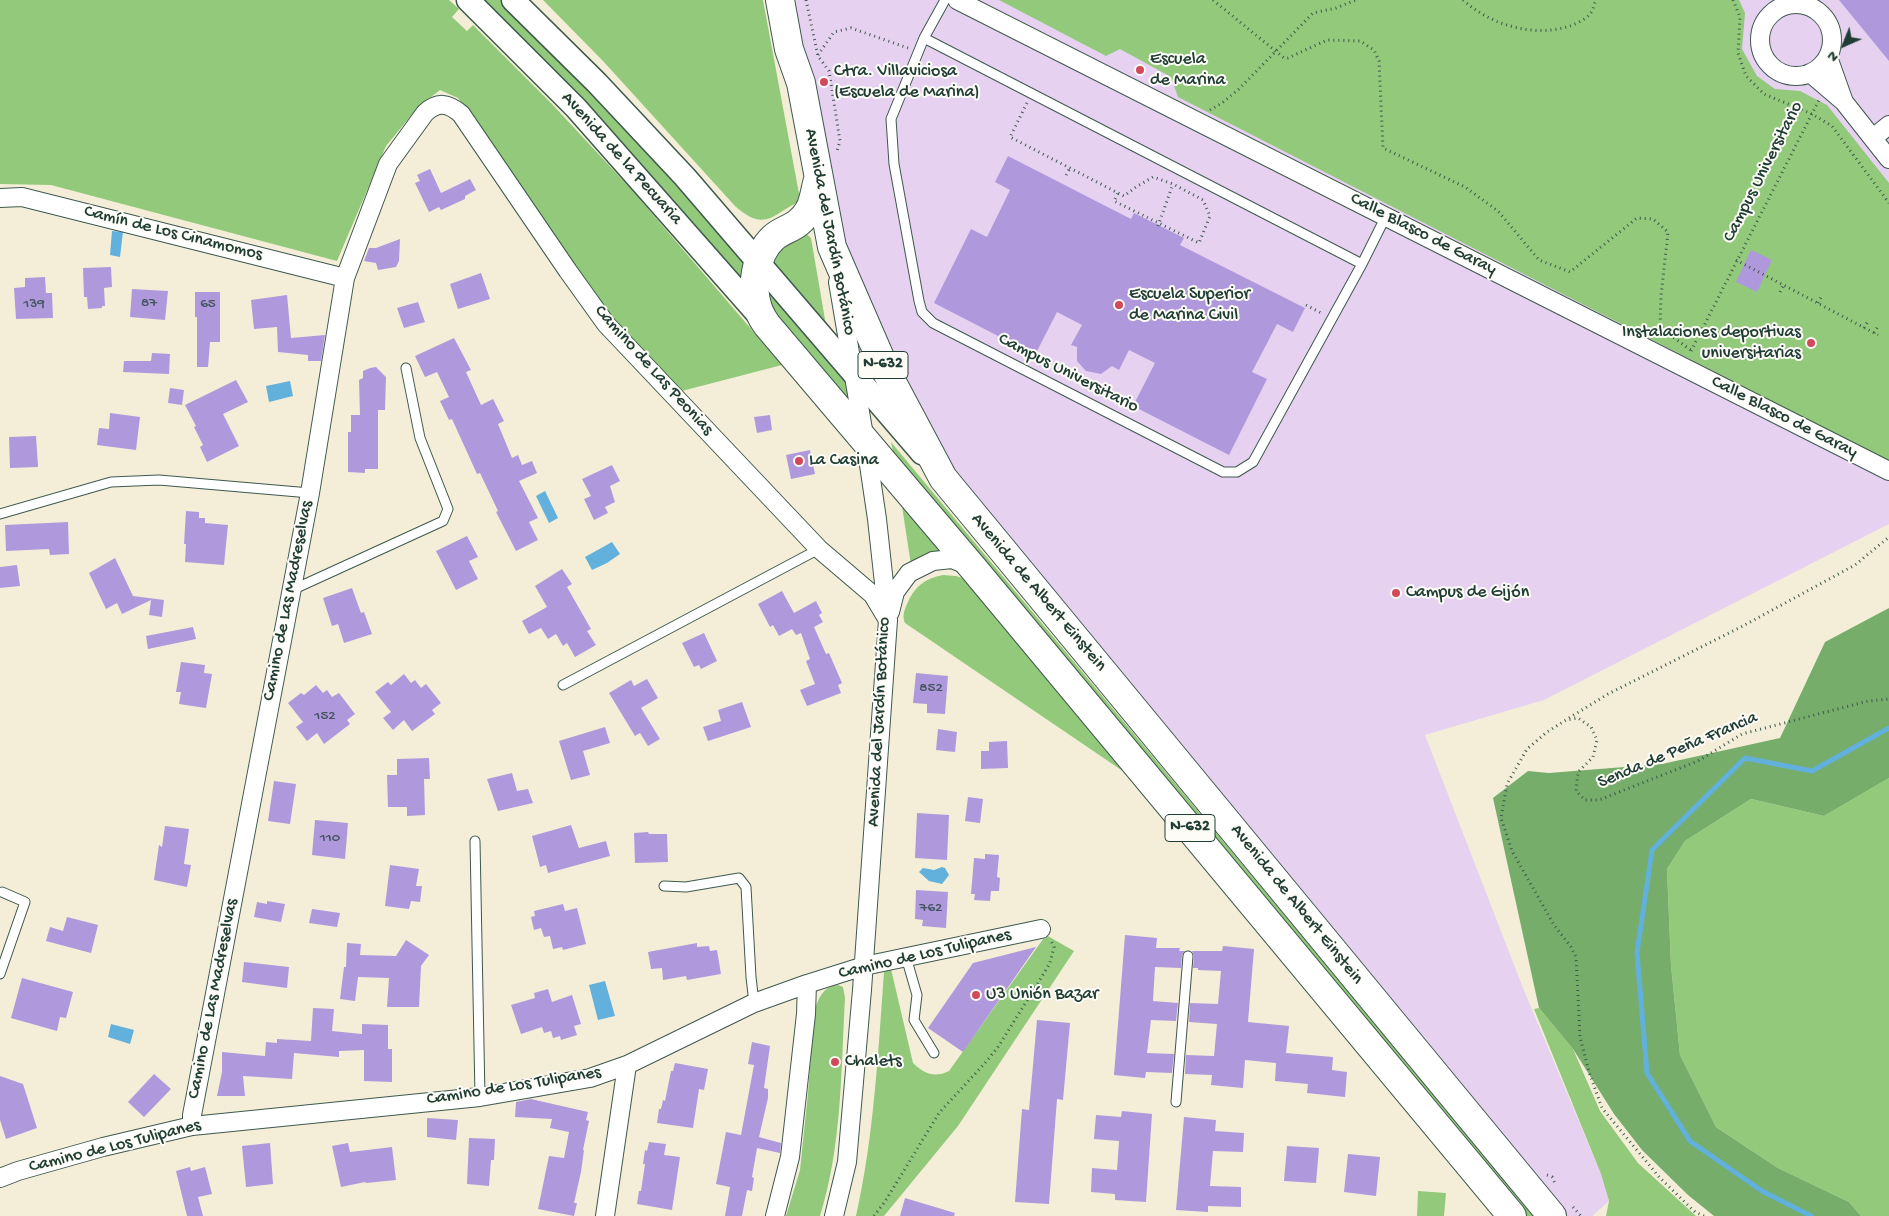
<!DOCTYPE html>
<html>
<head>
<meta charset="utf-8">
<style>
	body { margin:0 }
	#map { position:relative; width:1889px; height:1216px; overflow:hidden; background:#f4eed9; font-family:"Gochi Hand",sans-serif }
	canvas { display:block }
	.north { position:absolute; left:1819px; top:20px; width:50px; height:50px; -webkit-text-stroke:4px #fdfcf7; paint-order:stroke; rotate:224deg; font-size:14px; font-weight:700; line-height:20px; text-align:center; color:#1f3d34 }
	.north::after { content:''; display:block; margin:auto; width:18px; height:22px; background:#1f3d34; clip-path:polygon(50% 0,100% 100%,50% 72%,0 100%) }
</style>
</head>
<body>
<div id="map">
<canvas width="1889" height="1216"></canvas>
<div class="north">N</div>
</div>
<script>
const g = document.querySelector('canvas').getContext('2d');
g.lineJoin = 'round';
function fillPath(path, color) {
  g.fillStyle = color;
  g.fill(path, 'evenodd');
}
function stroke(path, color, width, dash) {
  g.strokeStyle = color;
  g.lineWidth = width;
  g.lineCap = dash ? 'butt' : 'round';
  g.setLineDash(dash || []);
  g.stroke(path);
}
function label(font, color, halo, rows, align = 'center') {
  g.font = font + ' "Gochi Hand",sans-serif';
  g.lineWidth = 4;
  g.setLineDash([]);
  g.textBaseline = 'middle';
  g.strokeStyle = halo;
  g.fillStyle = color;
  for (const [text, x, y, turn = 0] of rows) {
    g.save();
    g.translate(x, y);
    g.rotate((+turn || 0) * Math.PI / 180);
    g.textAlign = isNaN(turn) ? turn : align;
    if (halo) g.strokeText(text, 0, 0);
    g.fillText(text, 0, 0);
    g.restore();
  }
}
const built = new Path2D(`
	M 793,0 L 1889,0 L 1889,524 L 1544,700 L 1425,735 L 1523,988 L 1601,1174 L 1609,1201 L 1592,1216 L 1552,1216 L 943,478 L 832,247 Z`);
const green = new Path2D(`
	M 0,0 L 449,0 L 459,9 L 452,17 L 467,31 L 473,25 L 552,104 L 631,189 L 782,365 L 678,392 L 617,328 L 579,277 L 458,98 L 440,90 L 418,107 L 386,146 L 337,261 L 51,185 L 0,184 Z
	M 468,0 L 513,0 L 855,375 L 865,442 Z
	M 543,0 L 763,0 L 800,199 C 795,205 790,206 784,210 C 763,225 754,222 735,206 L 603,61 Z
	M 999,0 L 1739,0 L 1745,13 L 1742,49 L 1757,76 L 1775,89 L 1800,91 L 1827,105 L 1889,183 L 1889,461 L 1178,97 L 1171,77 L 1120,49 L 1106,56 Z
	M 802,230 L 811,238 L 827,331 L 765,260 Z
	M 891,442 L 1535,1216 L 1526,1216 L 894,458 Z
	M 900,493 L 948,550 L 911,565 Z
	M 943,575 L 956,576 L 965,579 L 1133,778 L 905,623 C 902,616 904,611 907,604 C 914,587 925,578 943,575 Z
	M 1889,778 L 1889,1216 L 1861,1216 L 1849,1202 L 1778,1168 L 1716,1127 L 1680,1055 L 1671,965 L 1667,869 L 1685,841 L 1751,799 L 1824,816 Z
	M 1046,935 L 1074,951 L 958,1126 L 884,1216 L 856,1216 C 874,1136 878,1054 884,972 L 891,969 L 913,1063 C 924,1074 935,1078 949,1071 Z
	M 838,985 L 843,987 L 845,998 C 841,1070 842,1146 820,1216 L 786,1216 L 800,1170 L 808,1093 L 814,1013 C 818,999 822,987 838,985 Z
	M 1539,1008 L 1573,1049 L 1600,1111 L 1638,1163 L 1696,1216 L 1606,1216 L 1609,1201 L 1601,1174 L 1534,1009 Z
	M 1418,1191 L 1446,1193 L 1444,1216 L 1417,1216 Z`);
const forest = new Path2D(`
	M 1889,608 L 1889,778 L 1824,816 L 1751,799 L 1685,841 L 1667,869 L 1671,965 L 1680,1055 L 1716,1127 L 1778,1168 L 1849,1202 L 1861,1216 L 1714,1216 L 1688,1195 L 1642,1150 L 1614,1114 L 1573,1049 L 1539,1008 L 1493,798 L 1528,771 L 1549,773 L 1662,764 L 1780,738 L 1825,642 Z`);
const water = new Path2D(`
	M 112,231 L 123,232 L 120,257 L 110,255 Z
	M 290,381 L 293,396 L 269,402 L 266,386 Z
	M 545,491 L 558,518 L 549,523 L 536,496 Z
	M 612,542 L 620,554 L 607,563 L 592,570 L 585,557 Z
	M 942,867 L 945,868 L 949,875 L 942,884 L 929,881 L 919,872 L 923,868 L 934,870 Z
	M 605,981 L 615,1016 L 598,1020 L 589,985 Z
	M 111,1024 L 134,1030 L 130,1044 L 108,1037 Z`);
const stream = new Path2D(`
	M 1811,1216 L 1762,1191 L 1690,1141 L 1647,1073 L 1637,953 L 1652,850 L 1745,758 L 1812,771 L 1889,728`);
const building = new Path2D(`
	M 1839,0 L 1889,0 L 1889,61 Z
	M 1008,156 L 1131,219 L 1134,213 L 1184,238 L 1180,245 L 1305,308 L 1293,332 L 1277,324 L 1252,372 L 1267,379 L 1229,455 L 1133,406 L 1155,363 L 1129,350 L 1119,370 L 1112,366 L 1101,374 L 1086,371 L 1077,361 L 1077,347 L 1071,345 L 1082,325 L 1057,312 L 1035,355 L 934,303 L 971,229 L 987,237 L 1010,190 L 995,182 Z
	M 430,169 L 441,193 L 470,179 L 476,190 L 465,196 L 465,199 L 441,210 L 439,207 L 429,212 L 415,183 L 420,181 L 417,175 Z
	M 400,239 L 399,261 L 396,267 L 378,270 L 376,263 L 364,261 L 369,248 L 376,248 Z
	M 1751,250 L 1772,260 L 1757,292 L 1736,282 Z
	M 111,267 L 112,287 L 104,288 L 105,306 L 102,306 L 102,308 L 88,309 L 87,297 L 84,297 L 83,268 Z
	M 481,273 L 490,299 L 458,309 L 450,284 Z
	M 45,277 L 46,293 L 52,293 L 53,318 L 16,319 L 14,288 L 25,287 L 25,278 Z
	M 132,289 L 168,291 L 165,320 L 130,317 Z
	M 195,292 L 220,292 L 220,342 L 210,342 L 208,367 L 197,367 L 197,317 L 195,317 Z
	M 287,295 L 291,338 L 325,335 L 321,361 L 308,361 L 308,355 L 278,352 L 277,327 L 254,329 L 251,300 Z
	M 418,302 L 425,322 L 404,328 L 397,308 Z
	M 454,338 L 471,370 L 466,372 L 481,405 L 493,399 L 504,421 L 498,424 L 512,458 L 518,455 L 522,465 L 532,461 L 537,473 L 519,481 L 538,518 L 529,522 L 538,540 L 516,551 L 496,512 L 498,511 L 480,473 L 477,474 L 452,419 L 449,420 L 440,401 L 449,397 L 437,372 L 425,377 L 415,356 Z
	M 152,353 L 170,354 L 169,374 L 123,372 L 124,361 L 151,361 Z
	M 376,367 L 386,377 L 385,410 L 378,410 L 378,469 L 365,469 L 365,473 L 348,472 L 348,432 L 351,432 L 351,415 L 360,415 L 359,380 L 363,378 L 363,371 L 370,368 Z
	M 236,380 L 248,402 L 223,414 L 239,446 L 207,462 L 200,447 L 203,445 L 194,427 L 196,426 L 185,405 Z
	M 170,388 L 184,390 L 182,405 L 168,403 Z
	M 110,413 L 140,417 L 136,450 L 97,445 L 99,428 L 109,429 Z
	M 770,415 L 772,430 L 757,433 L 754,417 Z
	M 36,436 L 38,467 L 10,468 L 9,437 Z
	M 810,450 L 815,474 L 791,479 L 786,455 Z
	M 612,465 L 620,481 L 610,486 L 615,502 L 605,507 L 608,513 L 594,520 L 584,499 L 591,496 L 582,479 Z
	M 186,511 L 199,512 L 199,518 L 205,518 L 205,523 L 228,525 L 224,565 L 185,562 L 186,544 L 184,544 Z
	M 68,522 L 69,554 L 50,555 L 49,549 L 6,551 L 5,525 Z
	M 467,536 L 478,557 L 469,561 L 478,579 L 456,590 L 436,551 Z
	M 115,558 L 133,596 L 164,600 L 162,617 L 149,615 L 151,600 L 122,614 L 117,603 L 106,609 L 89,573 Z
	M 17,565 L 20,586 L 0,588 L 0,567 Z
	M 562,569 L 572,584 L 567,587 L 591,629 L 587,631 L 596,645 L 575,657 L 567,643 L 563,646 L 556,634 L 548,639 L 541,628 L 529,634 L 522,621 L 547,607 L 535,586 Z
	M 352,588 L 361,613 L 364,612 L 372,634 L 344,643 L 338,624 L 332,626 L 323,598 Z
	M 782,591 L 794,613 L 816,601 L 822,613 L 819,615 L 823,622 L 814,627 L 826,654 L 829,653 L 842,683 L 838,685 L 841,693 L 807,706 L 800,690 L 815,684 L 806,661 L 810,659 L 801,633 L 796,635 L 792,629 L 779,636 L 773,625 L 770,627 L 758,604 Z
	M 193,627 L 196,639 L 148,649 L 146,636 Z
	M 704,633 L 717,661 L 701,669 L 699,665 L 694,667 L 682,643 Z
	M 181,662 L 205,665 L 204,673 L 212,674 L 206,708 L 179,704 L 181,692 L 176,692 Z
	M 916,673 L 948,676 L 945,714 L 927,713 L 927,704 L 913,703 Z
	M 404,674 L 411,683 L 415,680 L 421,688 L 426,684 L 441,703 L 432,710 L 435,714 L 412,731 L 404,720 L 393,730 L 383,718 L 391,712 L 375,692 L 388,682 L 391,685 Z
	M 647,679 L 658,698 L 641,708 L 660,739 L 648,746 L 640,733 L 635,736 L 609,693 L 631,680 L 634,686 Z
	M 316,685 L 323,693 L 327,690 L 332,697 L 339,693 L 355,714 L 347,720 L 350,724 L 324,744 L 317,733 L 307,741 L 296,727 L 303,722 L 288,703 L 301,693 L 304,695 Z
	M 742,702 L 751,727 L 708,741 L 703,727 L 721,721 L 718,710 Z
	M 605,727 L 610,743 L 583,751 L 590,775 L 571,780 L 559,741 Z
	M 938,729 L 957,732 L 955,752 L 936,750 Z
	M 1007,741 L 1008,768 L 981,769 L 981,751 L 989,751 L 989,742 Z
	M 429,758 L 430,779 L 424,779 L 425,815 L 407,816 L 407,807 L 388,807 L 387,775 L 397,775 L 397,759 Z
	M 512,773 L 517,791 L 528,789 L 533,803 L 498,811 L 487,779 Z
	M 274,781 L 296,784 L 290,824 L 268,821 Z
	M 968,797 L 983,799 L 980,823 L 965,821 Z
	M 917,813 L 949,815 L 947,860 L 915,858 Z
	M 315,820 L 348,823 L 345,859 L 312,855 Z
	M 571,825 L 579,848 L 606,841 L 610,856 L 548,873 L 546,865 L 540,867 L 532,836 Z
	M 165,826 L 189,829 L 184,864 L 191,865 L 187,887 L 154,880 L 159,845 L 162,847 Z
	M 648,832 L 649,834 L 667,834 L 668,862 L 635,863 L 634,833 Z
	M 985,854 L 999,855 L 997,877 L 1000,878 L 999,891 L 991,891 L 990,901 L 974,900 L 975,894 L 971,894 L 974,858 L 985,859 Z
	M 390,865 L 419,869 L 416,886 L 422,886 L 420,902 L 411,901 L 409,909 L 385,906 Z
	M 916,890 L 948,892 L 946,928 L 922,926 L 923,920 L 915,919 Z
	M 267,901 L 285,904 L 281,922 L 254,917 L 257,902 L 267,904 Z
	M 563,904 L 565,911 L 577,908 L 586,944 L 563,950 L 562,947 L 553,949 L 550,936 L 544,937 L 541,928 L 534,930 L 531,917 L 535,916 L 534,911 Z
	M 312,909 L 340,913 L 337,927 L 309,923 Z
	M 67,917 L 98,925 L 91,953 L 46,941 L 50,927 L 63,931 Z
	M 1125,935 L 1157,938 L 1156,948 L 1180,948 L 1179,951 L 1185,951 L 1182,955 L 1181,968 L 1155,967 L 1153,1001 L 1178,1003 L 1176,1021 L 1151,1020 L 1147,1053 L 1174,1054 L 1172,1073 L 1146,1072 L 1145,1078 L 1114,1075 Z
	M 406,940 L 429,955 L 421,966 L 419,1007 L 387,1007 L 389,978 L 358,977 L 355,1001 L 340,999 L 344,967 L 346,967 L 347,943 L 361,944 L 360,955 L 396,956 Z
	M 697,943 L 697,947 L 709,946 L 710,951 L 717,950 L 721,974 L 687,980 L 686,976 L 663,980 L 662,968 L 651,969 L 648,952 Z
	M 1223,946 L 1254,949 L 1248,1022 L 1289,1026 L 1286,1053 L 1333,1057 L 1332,1070 L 1347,1072 L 1345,1097 L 1307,1093 L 1308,1084 L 1275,1081 L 1276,1063 L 1245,1060 L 1243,1088 L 1211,1085 L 1212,1075 L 1185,1074 L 1186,1055 L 1214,1056 L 1217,1024 L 1189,1022 L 1190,1003 L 1218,1004 L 1221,971 L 1198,970 L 1198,968 L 1193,968 L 1194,956 L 1192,951 L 1222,951 Z
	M 1036,947 L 963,1052 L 928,1028 L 973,963 Z
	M 244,962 L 289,967 L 287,988 L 242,982 Z
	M 22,978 L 73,992 L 66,1018 L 60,1017 L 57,1031 L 11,1018 Z
	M 548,989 L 552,1002 L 572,995 L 581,1024 L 574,1026 L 577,1035 L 561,1040 L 560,1036 L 553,1038 L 551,1031 L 544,1033 L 542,1027 L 521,1034 L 511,1005 L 535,998 L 534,993 Z
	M 313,1008 L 334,1009 L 332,1031 L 362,1034 L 362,1024 L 388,1025 L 388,1049 L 392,1049 L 392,1082 L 364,1081 L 364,1050 L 339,1051 L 339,1057 L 294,1053 L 292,1079 L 243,1076 L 245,1096 L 217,1096 L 222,1072 L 222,1052 L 265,1056 L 266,1042 L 277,1043 L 277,1039 L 311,1041 Z
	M 1037,1020 L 1070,1023 L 1063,1100 L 1057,1099 L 1049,1204 L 1015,1202 L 1022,1109 L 1029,1110 Z
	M 752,1042 L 770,1046 L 764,1088 L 768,1089 L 768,1098 L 759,1137 L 781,1143 L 780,1153 L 757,1148 L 752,1177 L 754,1178 L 752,1191 L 747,1190 L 742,1216 L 725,1216 L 730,1187 L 716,1184 L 726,1132 L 741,1135 L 754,1065 L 748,1064 Z
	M 675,1063 L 708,1069 L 704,1090 L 699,1089 L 693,1128 L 657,1123 L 659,1109 L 661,1109 L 663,1100 L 665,1101 L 671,1071 L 673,1071 Z
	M 154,1074 L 171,1089 L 144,1117 L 128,1102 Z
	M 0,1076 L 23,1084 L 37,1128 L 6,1139 L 0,1120 Z
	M 531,1099 L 588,1112 L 586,1120 L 589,1121 L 583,1150 L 584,1150 L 581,1172 L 574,1203 L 577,1203 L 574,1216 L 538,1209 L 549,1156 L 564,1158 L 569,1132 L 550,1128 L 552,1119 L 515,1117 L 516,1102 Z
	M 1122,1111 L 1152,1114 L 1146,1202 L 1115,1200 L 1115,1194 L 1091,1192 L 1092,1168 L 1117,1170 L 1119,1141 L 1094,1139 L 1096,1115 L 1121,1117 Z
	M 1184,1117 L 1216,1120 L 1215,1131 L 1244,1133 L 1243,1152 L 1213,1151 L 1210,1186 L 1241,1187 L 1241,1207 L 1208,1206 L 1208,1212 L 1176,1210 Z
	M 427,1118 L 458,1120 L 456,1140 L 427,1137 Z
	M 469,1138 L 495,1139 L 494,1160 L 491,1160 L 489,1186 L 467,1184 Z
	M 649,1142 L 666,1144 L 664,1155 L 680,1157 L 672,1210 L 637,1204 L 639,1191 L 641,1191 L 645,1164 L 643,1164 L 645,1150 L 647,1151 Z
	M 270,1143 L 273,1184 L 246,1187 L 242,1146 Z
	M 348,1143 L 350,1152 L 392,1147 L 396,1180 L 366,1183 L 365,1182 L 341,1187 L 332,1146 Z
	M 1287,1146 L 1319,1148 L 1316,1183 L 1284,1181 Z
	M 1348,1154 L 1380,1157 L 1376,1196 L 1344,1192 Z
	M 190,1167 L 191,1171 L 205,1167 L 212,1194 L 198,1197 L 203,1216 L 187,1216 L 176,1171 Z
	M 905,1198 L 955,1213 L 954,1216 L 900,1216 Z`);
const path = new Path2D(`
	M 806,0 L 818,56 L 829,71 L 840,141 L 837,151
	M 1213,0 L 1284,58 L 1288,58 L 1327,40 L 1360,41 L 1374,50 L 1379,61 L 1383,148 L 1465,187 L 1498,211 L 1539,260 L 1570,272 L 1637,218 L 1653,219 L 1668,232 L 1661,296 L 1660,325 L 1669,334 L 1692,351
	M 1463,0 C 1491,25 1533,38 1570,26 C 1576,24 1586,19 1590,14 C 1593,11 1594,4 1596,0
	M 1733,0 L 1740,17 L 1738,53 L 1746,76 L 1764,94 L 1812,114 L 1832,126 L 1889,203
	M 818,55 L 834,32 L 851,28 L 908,48
	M 1027,103 L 1010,137 L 1118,193 L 1124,196 L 1136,187 L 1153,177 L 1173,184 L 1203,200 L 1210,216 L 1199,243 L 1114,201 L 1118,193
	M 1210,110 L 1222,103 L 1239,89 L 1313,13 L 1336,8 L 1356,0
	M 1066,175 L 1070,168
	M 1158,226 L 1173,184
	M 1736,260 L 1878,335
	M 1780,292 L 1783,286
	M 1818,303 L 1821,297
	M 1306,305 L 1323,314
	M 1864,328 L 1868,321
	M 1874,333 L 1879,325
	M 1691,351 L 1819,100
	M 1569,718 L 1608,694 L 1741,627 L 1855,565 L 1889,537
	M 1547,1175 L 1552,1177 L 1556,1185
	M 1573,1207 L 1581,1216
	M 874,1216 L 886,1200 L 939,1113 L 985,1063 L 998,1047 L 1038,983 L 1050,963 L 1054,947 L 1051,941
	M 1704,1216 L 1695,1212 L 1660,1178 L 1602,1108 L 1589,1072 L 1580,1037 L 1576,957 L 1571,947 L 1554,925 L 1512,851 L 1501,818 L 1507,784 L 1527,749 L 1547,732 L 1566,720 L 1578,718 L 1591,727 L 1597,740 L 1593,757 L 1578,772 L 1576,791 L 1585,800 L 1599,800 L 1698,761 L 1742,734 L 1868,701 L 1889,699`);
const service = new Path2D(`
	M 945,0 L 924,38 L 891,119 L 894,164 L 919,301 L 922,312 L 933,323 L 1223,472 L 1237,472 L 1253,462 L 1362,264
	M 924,38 L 1362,264 L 1386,216
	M 0,514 L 111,482 L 159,480 L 310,493
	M 292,590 L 443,521 L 448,509 L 420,438 L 406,368
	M 563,685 L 819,549
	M 475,841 L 480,1097
	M 664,886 L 686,887 L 739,878 L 746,887 L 751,977 L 754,1003
	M 906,957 L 917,995 L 914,1020 L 934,1053
	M 0,974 L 25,902 L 2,892
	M 1176,1102 L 1188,956`);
const minor = new Path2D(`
	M 957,0 L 1889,471
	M1760 40a36 36 0 1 1 72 0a36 36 0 1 1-72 0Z
	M 1828,57 L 1844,102
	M 1810,73 L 1844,102 L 1889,159
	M 1873,138 L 1889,125
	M 0,198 L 22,197 L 345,278
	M 890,612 L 895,592 L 909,573 L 933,561 L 952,559 L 969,566
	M 192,1126 L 192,1115 L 310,493 L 345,278 L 388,164 L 425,113 C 438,101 448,103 461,114 L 568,271 L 606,324 L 819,549 L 873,595 L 888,620
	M 0,1178 L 18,1171 L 103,1147 L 192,1126 L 480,1097 L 590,1078 L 627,1065 L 754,1003 L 807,984 L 864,966 L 1041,929
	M 605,1216 L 627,1065
	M 775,1216 L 790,1157 L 806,1014 L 807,984
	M 834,1216 L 847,1162 L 862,990 L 888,620 L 877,519 L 869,465 L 838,282`);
const tertiary = new Path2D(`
	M 468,0 L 576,108 L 762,319
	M 513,0 L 597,83 L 685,177 L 922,453`);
const trunk = new Path2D(`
	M 780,0 L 789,49 L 801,83 L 832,247 L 885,369 L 943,478 L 1552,1216
	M 818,180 C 815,189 814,202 809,210 C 799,228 784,228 773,238 C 755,255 750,289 759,311 C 761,316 764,321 767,325 L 973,568 L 1512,1216`);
const markers = [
	[1140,70,5,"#d1495b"],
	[824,82,5,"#d1495b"],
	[1119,305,5,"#d1495b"],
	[1811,343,5,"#d1495b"],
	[799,461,5,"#d1495b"],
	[1396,593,5,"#d1495b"],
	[976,995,5,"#d1495b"],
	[835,1062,5,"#d1495b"]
];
const numberNames = [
	["87",149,304],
	["139",34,305],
	["65",208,305],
	["852",931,689],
	["152",325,717],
	["110",330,839],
	["762",931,909]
];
const shields = [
	[883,365,50],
	[1190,828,50]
];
const shieldNames = [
	["N-632",883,365],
	["N-632",1190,828]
];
const poiNames = [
	["Escuela",1150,60],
	["de Marina",1150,81],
	["Ctra. Villaviciosa",834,72],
	["(Escuela de Marina)",834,93],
	["Escuela Superior",1129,295],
	["de Marina Civil",1129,316],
	["Instalaciones deportivas",1801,333,"right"],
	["universitarias",1801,354,"right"],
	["La Casina",809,461],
	["Campus de Gijón",1406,593],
	["U3 Unión Bazar",986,995],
	["Chalets",845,1062]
];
const streetNames = [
	["Avenida de la Pecuaria",621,159,48],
	["Campus Universitario",1764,172,-63],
	["Avenida del Jardín Botánico",829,232,79],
	["Camín de Los Cinamomos",173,234,14],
	["Calle Blasco de Garay",1423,235,27],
	["Camino de Las Peonias",653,371,48],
	["Campus Universitario",1068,374,27],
	["Calle Blasco de Garay",1784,418,27],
	["Avenida de Albert Einstein",1038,593,50],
	["Camino de Las Madreselvas",289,601,-79],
	["Avenida del Jardín Botánico",880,722,-87],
	["Senda de Peña Francia",1678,751,-23],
	["Avenida de Albert Einstein",1296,905,51],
	["Camino de Los Tulipanes",925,955,-13],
	["Camino de Las Madreselvas",214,999,-79],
	["Camino de Los Tulipanes",514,1087,-9],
	["Camino de Los Tulipanes",115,1147,-14]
];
fillPath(built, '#e6d2f0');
fillPath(green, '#93c97b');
fillPath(forest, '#76ad6b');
fillPath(water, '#62b0dc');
stroke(stream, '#62b0dc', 5);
fillPath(building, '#af99dc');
stroke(service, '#3f584d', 11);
stroke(minor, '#3f584d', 20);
stroke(tertiary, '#3f584d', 25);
stroke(trunk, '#3f584d', 30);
stroke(path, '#3f584d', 3, [1, 4]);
stroke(service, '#fff', 9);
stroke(minor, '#fff', 18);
stroke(tertiary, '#fff', 22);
stroke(trunk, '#fff', 28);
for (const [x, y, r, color] of markers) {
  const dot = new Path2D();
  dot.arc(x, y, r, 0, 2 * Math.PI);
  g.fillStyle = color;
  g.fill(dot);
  stroke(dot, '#fdfcf7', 2);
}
label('15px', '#43545e', null, numberNames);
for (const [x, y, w] of shields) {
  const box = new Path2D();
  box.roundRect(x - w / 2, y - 13.5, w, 27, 4);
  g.fillStyle = '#fdfcf7';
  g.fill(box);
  stroke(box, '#1f3d34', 1);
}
label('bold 16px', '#1f3d34', null, shieldNames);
label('18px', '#1f3d34', '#fdfcf7', poiNames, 'left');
label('18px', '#1f3d34', '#fdfcf7', streetNames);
</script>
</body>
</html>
